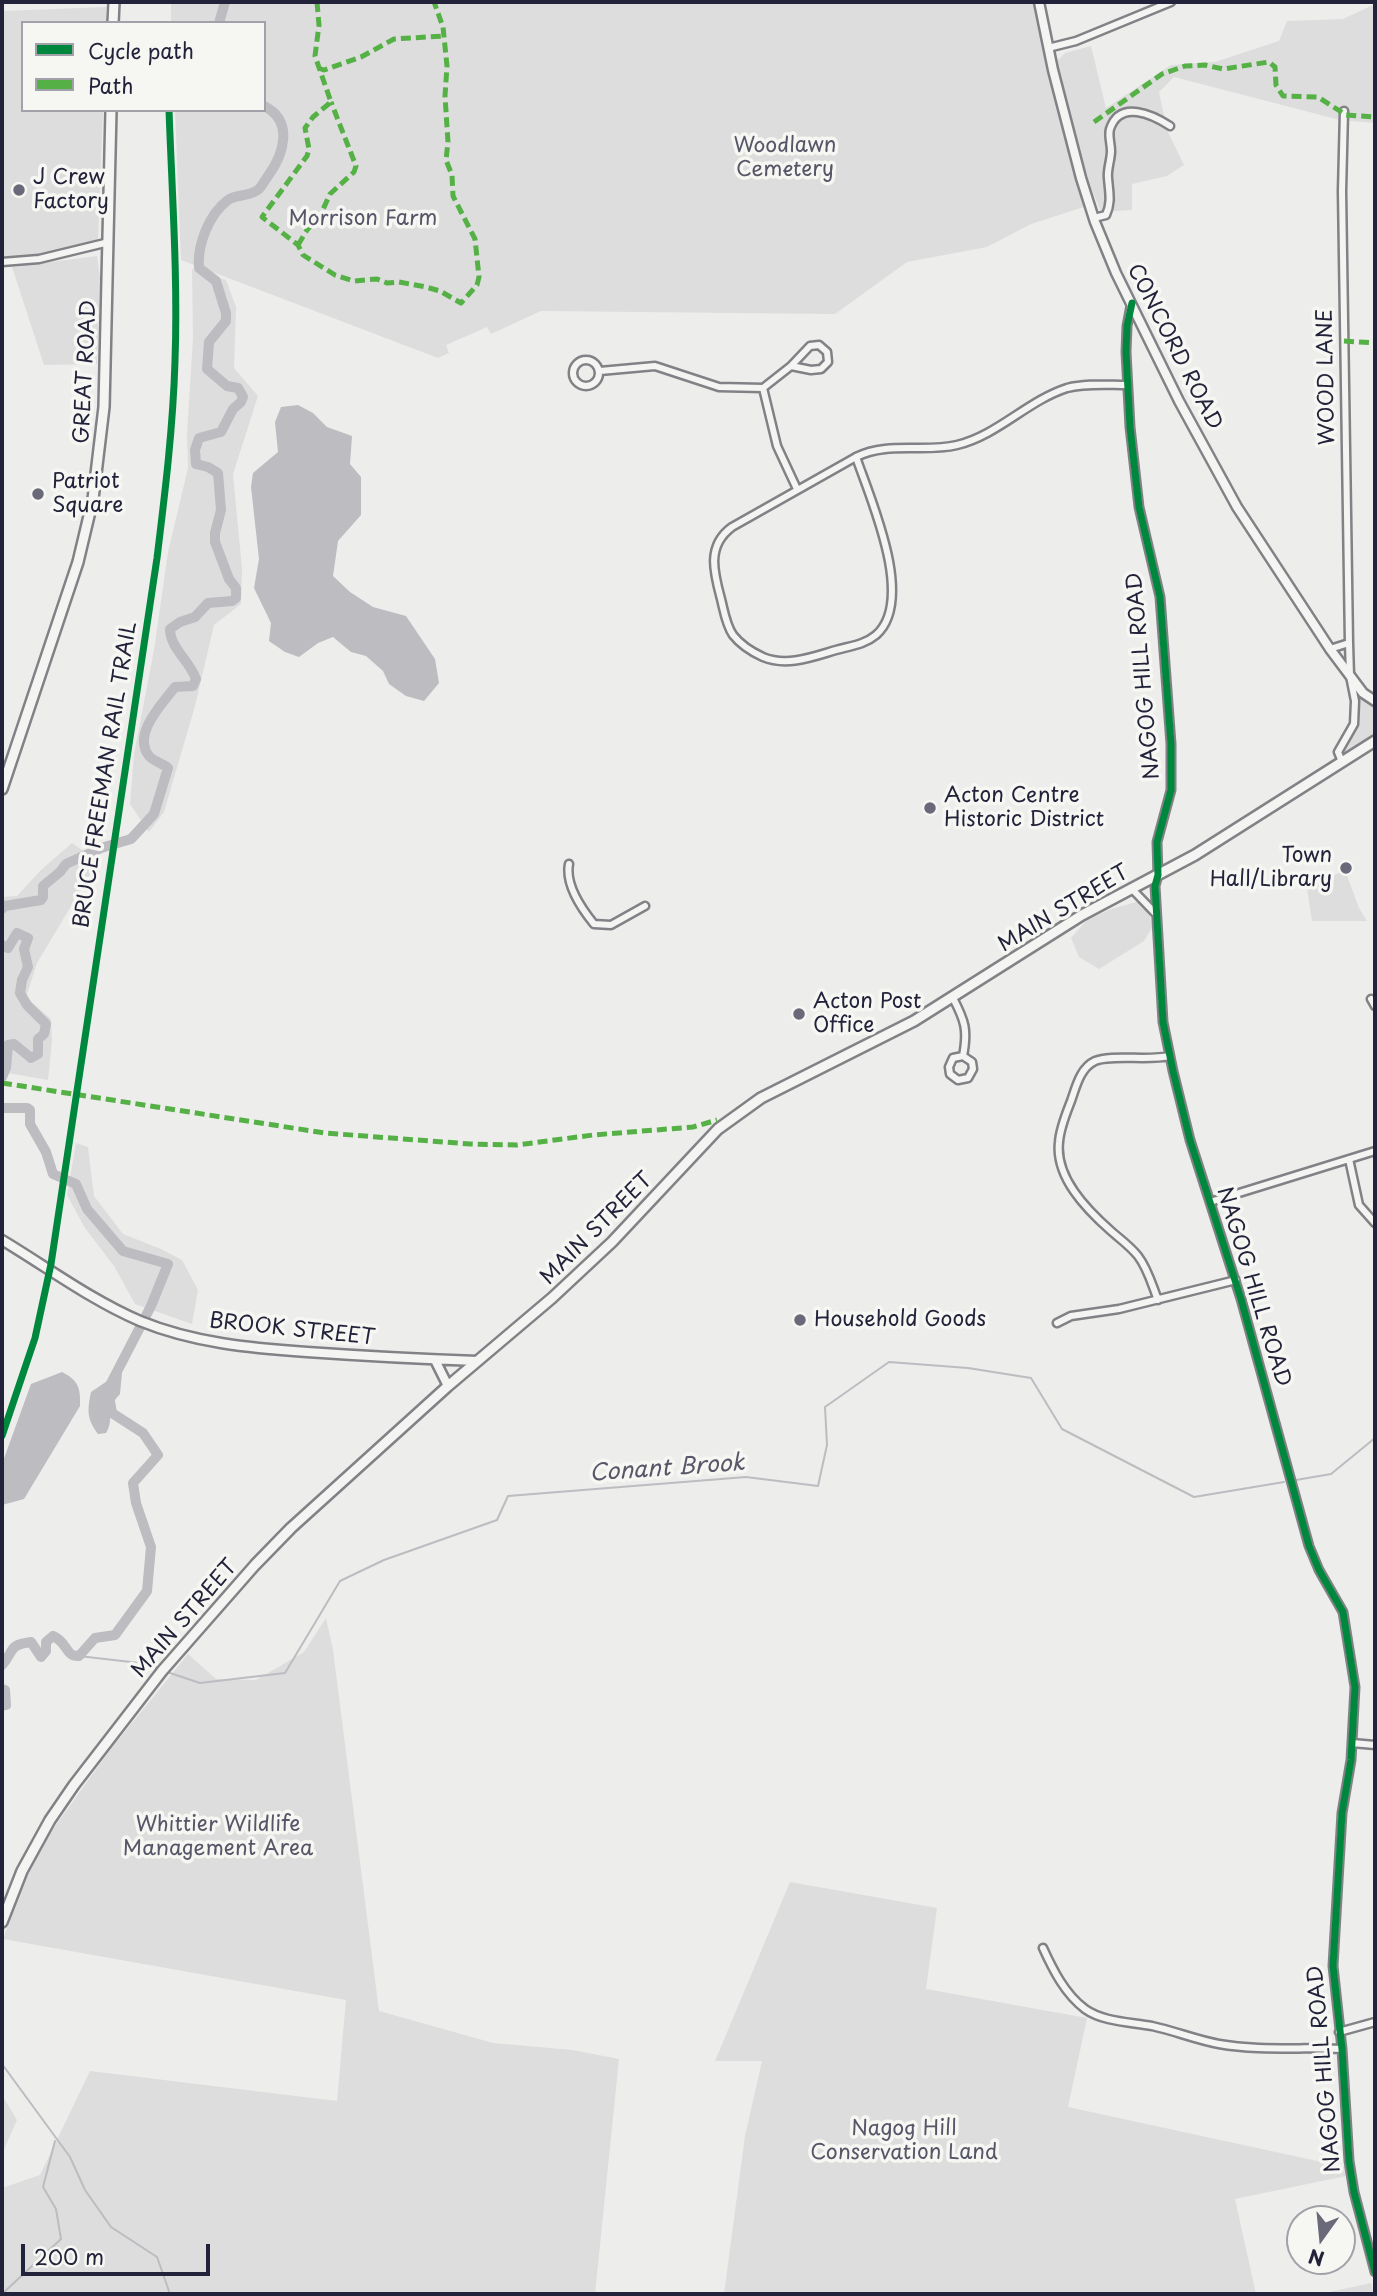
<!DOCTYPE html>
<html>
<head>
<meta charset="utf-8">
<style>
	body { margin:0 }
	#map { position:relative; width:1377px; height:2296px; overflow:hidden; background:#ededec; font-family:"Playpen Sans",sans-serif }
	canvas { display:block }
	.frame { position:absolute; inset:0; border:4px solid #22223b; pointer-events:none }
	.legend { position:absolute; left:21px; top:21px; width:245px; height:91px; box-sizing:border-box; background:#f6f6f2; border:2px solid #a1a1a9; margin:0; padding:9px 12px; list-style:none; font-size:21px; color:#22223b }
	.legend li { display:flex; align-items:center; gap:14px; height:35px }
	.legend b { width:35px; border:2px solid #a1a1a9 }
	.north { position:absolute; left:1286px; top:2205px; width:70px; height:70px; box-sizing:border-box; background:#f6f6f2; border:2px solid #a1a1a9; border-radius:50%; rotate:195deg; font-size:19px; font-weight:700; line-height:28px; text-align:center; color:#22223b }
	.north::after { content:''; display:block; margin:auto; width:24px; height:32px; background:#696979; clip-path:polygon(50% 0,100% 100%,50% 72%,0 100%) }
	.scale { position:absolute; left:21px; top:2244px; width:189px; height:32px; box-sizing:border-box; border:4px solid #22223b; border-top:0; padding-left:9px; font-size:21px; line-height:24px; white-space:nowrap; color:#22223b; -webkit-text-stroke:5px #f6f6f2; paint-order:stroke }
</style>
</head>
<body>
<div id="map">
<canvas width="1377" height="2296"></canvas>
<div class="frame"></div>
<ul class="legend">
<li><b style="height:9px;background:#00873e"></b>Cycle path</li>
<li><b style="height:9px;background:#55b146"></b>Path</li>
</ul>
<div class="north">N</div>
<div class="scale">200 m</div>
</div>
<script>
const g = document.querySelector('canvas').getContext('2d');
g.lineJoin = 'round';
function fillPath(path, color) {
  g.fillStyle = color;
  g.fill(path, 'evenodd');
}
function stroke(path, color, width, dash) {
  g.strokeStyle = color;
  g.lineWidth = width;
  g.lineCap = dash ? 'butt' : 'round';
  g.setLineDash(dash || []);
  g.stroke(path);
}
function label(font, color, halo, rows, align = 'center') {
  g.font = font + ' "Playpen Sans",sans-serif';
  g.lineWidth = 7;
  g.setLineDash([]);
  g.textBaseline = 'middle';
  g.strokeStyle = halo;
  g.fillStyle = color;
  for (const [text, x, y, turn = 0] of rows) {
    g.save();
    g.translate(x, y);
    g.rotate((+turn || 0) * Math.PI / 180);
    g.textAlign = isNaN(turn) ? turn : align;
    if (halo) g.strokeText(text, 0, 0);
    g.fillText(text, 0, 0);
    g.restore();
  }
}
const built = new Path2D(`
	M 171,2 L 1033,2 L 1048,76 L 1084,207 L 1031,224 L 987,247 L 907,262 L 835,314 L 541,311 L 491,334 L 487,327 L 446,345 L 449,353 L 438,358 L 181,260 L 175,110 L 264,110 L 264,23 L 171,23 Z
	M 1375,4 L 1375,123 L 1340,120 L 1174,77 L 1159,92 L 1167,130 L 1184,165 L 1167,176 L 1132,184 L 1132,210 L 1101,212 L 1083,168 L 1057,68 L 1058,60 L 1065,53 L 1091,46 L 1106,108 L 1171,65 L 1215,62 L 1279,41 L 1287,21 L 1343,19 Z
	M 106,7 L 106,23 L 23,23 L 23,110 L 103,110 L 98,239 L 38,257 L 2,258 L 2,11 Z
	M 97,256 L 100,277 L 97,364 L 44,365 L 12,267 Z
	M 192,269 L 226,280 L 236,307 L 234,368 L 258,396 L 233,474 L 242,569 L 241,604 L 214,625 L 195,706 L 164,812 L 149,832 L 130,804 L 134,754 L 154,650 L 168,552 L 188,468 L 187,434 L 193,338 Z
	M 1363,698 L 1375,705 L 1375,740 L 1346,757 L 1342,752 L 1356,729 L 1358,699 Z
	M 72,843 L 98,861 L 37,963 L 26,997 L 51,1019 L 52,1041 L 48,1080 L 2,1072 L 2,897 L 17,896 L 41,870 Z
	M 1345,870 L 1359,908 L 1367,921 L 1312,921 L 1306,882 L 1326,879 Z
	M 1140,901 L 1149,911 L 1152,928 L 1144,941 L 1099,969 L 1079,957 L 1071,938 L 1086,921 L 1111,909 Z
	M 76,1143 L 88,1147 L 94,1196 L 123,1234 L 161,1249 L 182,1260 L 198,1290 L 192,1324 L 135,1304 L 114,1266 L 85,1228 L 67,1195 Z
	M 326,1618 L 333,1650 L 379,2011 L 493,2043 L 572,2050 L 619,2059 L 595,2294 L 2,2294 L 2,2188 L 40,2175 L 90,2071 L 337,2101 L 346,2000 L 3,1939 L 24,1881 L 53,1829 L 110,1750 L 188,1654 L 216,1679 L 256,1680 L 304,1652 Z
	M 790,1882 L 937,1908 L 926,1989 L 1087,2018 L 1068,2107 L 1345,2167 L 1346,2176 L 1235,2199 L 1256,2294 L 724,2294 L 745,2136 L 762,2061 L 715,2061 Z
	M 2,2095 L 17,2120 L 2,2154 Z
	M 1371,2283 L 1374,2294 L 1320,2294 Z`);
const water = new Path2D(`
	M 298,405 L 313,413 L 327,427 L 352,436 L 350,464 L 361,477 L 361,515 L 338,541 L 333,576 L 350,592 L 373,607 L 406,616 L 435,659 L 439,683 L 424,701 L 406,696 L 389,684 L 383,671 L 366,656 L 351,652 L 333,637 L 318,643 L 299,657 L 285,652 L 269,641 L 271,623 L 254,588 L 259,559 L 251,487 L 253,473 L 278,452 L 275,422 L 281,407 Z
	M 62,1372 C 78,1380 81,1388 80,1406 L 24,1499 L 2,1505 L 2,1464 L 31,1384 Z
	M 119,1373 L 122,1373 L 120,1394 C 104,1410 115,1419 106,1433 L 98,1434 C 87,1419 87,1411 91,1392 Z`);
const stream = new Path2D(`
	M 1296,1480 L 1331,1474 L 1375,1438
	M 79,1656 L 148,1664 L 158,1667
	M 167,1672 L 200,1683 L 285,1673 L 340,1581 L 384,1560 L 497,1520 L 508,1496 L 746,1477 L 818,1486 L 827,1445 L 825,1407 L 889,1362 L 968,1368 L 1031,1378 L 1062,1429 L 1194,1497 L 1284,1482
	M 2,2064 L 70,2157 L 85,2190 L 111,2227 L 157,2257 L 170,2294
	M 2,2294 L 61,2239 L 56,2209 L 43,2187 L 55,2141`);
const river = new Path2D(`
	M 219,23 L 225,2
	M 2,909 L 5,906 L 41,900 L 43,897 L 43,886 L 60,872 L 66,864 L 101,848 L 131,839 L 154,814 L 168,768 C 162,763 153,761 149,756 C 132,734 162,704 175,687 L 193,686 L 196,679 C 190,661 170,648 170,629 L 180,622 L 195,617 L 208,603 L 232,601 L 236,598 L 236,588 L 229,579 L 215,542 L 215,533 L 221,510 L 218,473 L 208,467 L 196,464 L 195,450 L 199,438 L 221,432 L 233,409 L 241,402 L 243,397 L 238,388 L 227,386 L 207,369 L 209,342 L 226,321 L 226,313 L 216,281 L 199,268 C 197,245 209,214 228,200 C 236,194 250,197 259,189 C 262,186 265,180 268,176 C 284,154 294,121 264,106
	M 2,945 L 8,948 L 17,933 L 28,938 L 24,949 L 28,967 L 22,980 L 20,993 L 27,1005 L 46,1024 L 44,1034 L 38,1039 L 38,1054 L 31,1058 L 14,1044 L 8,1045 L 6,1068 L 2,1077
	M 2,1108 L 27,1108 L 30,1110 L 30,1124 L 46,1152 L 53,1174 L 76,1184 L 87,1209 L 123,1251 L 168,1264 L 151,1306 L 108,1389 L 112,1413 L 143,1433 L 158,1455 L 133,1483 L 136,1503 L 151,1547 L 147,1591 L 115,1635 L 95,1638 L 79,1656 C 65,1657 68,1642 53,1636 L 46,1642 L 46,1651 L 41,1657 L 31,1642 C 7,1645 15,1651 2,1665
	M 2,1689 L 5,1690 L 6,1705 L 2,1706`);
const minor = new Path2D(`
	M 1048,48 L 1076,41 L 1171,2
	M 1094,218 L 1106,215 C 1112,202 1109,192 1108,178 C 1107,169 1111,160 1111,151 C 1111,143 1108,136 1110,129 C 1120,99 1153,115 1170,126
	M 2,262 L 39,259 L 109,242
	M 1131,305 L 1127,326 L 1126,352 L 1130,427 L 1139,507 L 1160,597 L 1171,744 L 1171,790 L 1157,842 L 1158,875 L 1155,886 L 1163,1022 L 1173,1071 L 1190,1140 L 1241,1299 L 1309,1546 L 1319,1570 L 1343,1612 L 1355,1687 L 1351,1760 L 1342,1813 L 1333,1966 L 1342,2049 L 1349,2161 L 1354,2192 L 1375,2272
	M573 373a13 13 0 1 1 26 0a13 13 0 1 1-26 0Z
	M 600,371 L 655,366 L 719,387 L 763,388 L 791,366 L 810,346 L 819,345 L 827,352 L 828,362 L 821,369 L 811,370 L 791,366
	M 763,388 L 777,446 L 797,489
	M 856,457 L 732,527 C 706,546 714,573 721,599 C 724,611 726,625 733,635 C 740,644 752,652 763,657 C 787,667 812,657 836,650 C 850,646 864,645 876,635 C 916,600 870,498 856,457 C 888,441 924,453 957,445 C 998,435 1027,401 1067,388 C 1086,383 1107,385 1127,385
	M 1330,649 L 1349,643
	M 1342,762 L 1338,752 L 1354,724 L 1355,701 L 1350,676 L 1349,643 L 1342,191 L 1344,111
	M 569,864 C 565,885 581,908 594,924 L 611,925 L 645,906
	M 1132,889 L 1155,913
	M 953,998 C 965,1021 968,1030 963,1056 L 972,1062 L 973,1069 L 968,1078 L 958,1080 L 950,1074 L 949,1067 L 953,1058 L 963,1056
	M 1371,999 L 1375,1006
	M 1349,1159 L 1359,1205 L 1375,1223
	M 1210,1202 L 1375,1151
	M 1158,1300 C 1152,1285 1148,1269 1138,1256 C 1130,1246 1120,1239 1111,1231 C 1086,1209 1055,1177 1059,1142 C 1060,1128 1066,1114 1071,1101 C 1076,1087 1080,1068 1095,1061 C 1111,1054 1148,1061 1170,1056
	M 1057,1323 L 1071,1316 L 1119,1309 L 1236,1280
	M 1352,1743 L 1375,1745
	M 1043,1948 C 1053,1970 1065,1994 1085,2009 C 1103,2022 1131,2022 1152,2026 C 1175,2031 1197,2040 1219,2044 C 1259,2051 1302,2047 1342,2049
	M 1339,2032 L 1375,2022`);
const tertiary = new Path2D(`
	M 1039,2 L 1053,70 L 1081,178 L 1095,222 L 1116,273 L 1179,401 L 1237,507 L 1330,649 L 1363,693 L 1375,701
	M 2,1240 C 47,1267 91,1300 140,1321 C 194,1343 250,1348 307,1352 C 364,1356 420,1359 477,1361
	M 435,1360 L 448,1386`);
const secondary = new Path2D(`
	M 113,23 L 114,2
	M 2,789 L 78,562 L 93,499 L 104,407 L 111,110
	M 2,1922 L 22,1871 L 50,1820 L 74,1785 L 162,1671 L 255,1565 L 291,1528 L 448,1386 L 552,1298 L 612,1242 L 718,1129 L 761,1098 L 914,1021 L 1082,915 L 1195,855 L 1375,741`);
const quiet = new Path2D(`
	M 317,2 L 319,25 L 315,56 L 331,102 L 313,117 L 305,128 L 309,149 L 307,156 L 262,217 L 298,245 L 303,255 L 335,275 L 354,281 L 377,279 L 387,283 L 399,282 L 426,287 L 440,291 L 461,303 L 477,285 L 479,277 L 475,239 L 453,196 L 452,175 L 446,160 L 448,142 L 445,96 L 447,66 L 443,27 L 434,2
	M 318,68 L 324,70 L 361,57 L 394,39 L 444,36
	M 1094,122 L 1162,74 L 1185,66 L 1205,65 L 1223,69 L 1269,62 L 1275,67 L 1276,85 L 1283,96 L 1318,97 L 1346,115 L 1375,117
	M 298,245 L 307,230 L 320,216 L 330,194 L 354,172 L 356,166 L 331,102
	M 1344,341 L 1375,343
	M 2,1083 L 325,1133 L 470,1144 L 517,1145 L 593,1135 L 693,1127 L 717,1120`);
const cycleway = new Path2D(`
	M 1132,303 L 1127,326 L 1126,352 L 1130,427 L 1139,507 L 1160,597 L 1171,744 L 1171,790 L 1157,842 L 1158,875 L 1155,886 L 1163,1022 L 1173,1071 L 1190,1140 L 1241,1299 L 1309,1546 L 1319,1570 L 1343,1612 L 1355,1687 L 1351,1760 L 1342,1813 L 1333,1966 L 1342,2049 L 1349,2161 L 1354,2192 L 1375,2272
	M 2,1436 L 35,1338 L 51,1264 L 157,558 C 165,493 173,428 175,361 C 178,278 172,194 169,110`);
const markers = [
	[19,190,7,"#696979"],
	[38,494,7,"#696979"],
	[930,808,7,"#696979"],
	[1346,868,7,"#696979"],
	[799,1014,7,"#696979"],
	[800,1320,7,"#696979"]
];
const parkNames = [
	["Woodlawn",785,146],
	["Cemetery",785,170],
	["Morrison Farm",363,219],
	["Whittier Wildlife",218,1825],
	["Management Area",218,1849],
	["Nagog Hill",904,2129],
	["Conservation Land",904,2153]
];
const poiNames = [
	["J Crew",33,178],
	["Factory",33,202],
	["Patriot",52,482],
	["Square",52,506],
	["Acton Centre",944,796],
	["Historic District",944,820],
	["Town",1332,856,"right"],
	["Hall/Library",1332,880,"right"],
	["Acton Post",813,1002],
	["Office",813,1026],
	["Household Goods",814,1320]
];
const streetNames = [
	["CONCORD ROAD",1174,347,63],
	["GREAT ROAD",86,372,-87],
	["WOOD LANE",1327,377,-91],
	["NAGOG HILL ROAD",1144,676,-95],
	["BRUCE FREEMAN RAIL TRAIL",106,775,-81],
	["MAIN STREET",1064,909,-31],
	["MAIN STREET",597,1229,-45],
	["NAGOG HILL ROAD",1253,1287,73],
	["BROOK STREET",292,1330,6],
	["MAIN STREET",185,1619,-49],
	["NAGOG HILL ROAD",1325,2069,-95]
];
const waterNames = [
	["Conant Brook",667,1469,-4]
];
fillPath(built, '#ddd');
fillPath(water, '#bcbcc1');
stroke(stream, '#bcbcc1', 2);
stroke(river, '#bcbcc1', 10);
stroke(minor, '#828286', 11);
stroke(tertiary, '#828286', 13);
stroke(secondary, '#828286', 14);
stroke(minor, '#f4f4f2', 6);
stroke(tertiary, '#f4f4f2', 8);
stroke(secondary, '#f4f4f2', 9);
stroke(quiet, '#55b146', 5, [10, 5]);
stroke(cycleway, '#00873e', 7);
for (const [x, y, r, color] of markers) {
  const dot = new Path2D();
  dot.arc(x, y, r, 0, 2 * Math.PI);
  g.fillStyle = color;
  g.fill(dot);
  stroke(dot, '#f6f6f2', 2.5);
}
label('21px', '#565668', '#f6f6f2', parkNames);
label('21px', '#22223b', '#f6f6f2', poiNames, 'left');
label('21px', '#22223b', '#f6f6f2', streetNames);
label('italic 23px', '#575769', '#f6f6f2', waterNames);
</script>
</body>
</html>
